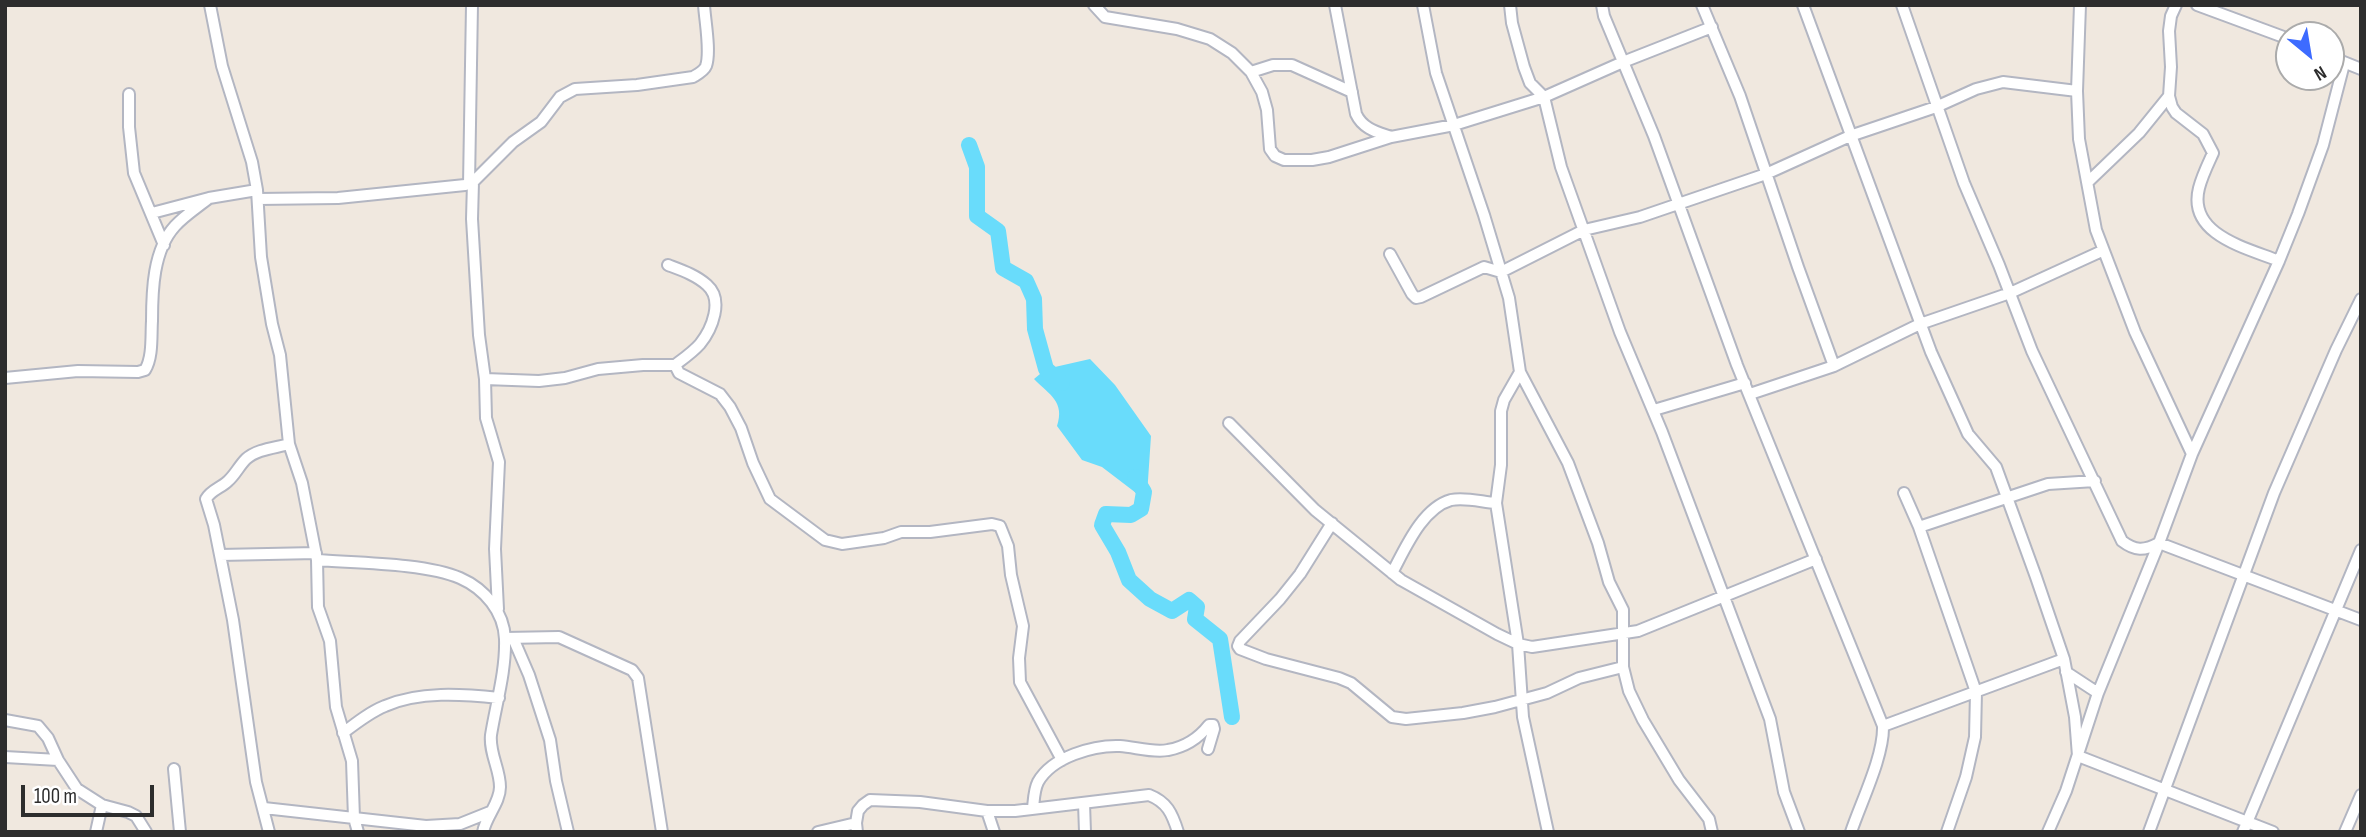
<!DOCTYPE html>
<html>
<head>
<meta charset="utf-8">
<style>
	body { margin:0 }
	#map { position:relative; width:2366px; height:837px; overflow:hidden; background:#f0e8df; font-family:"Sofia Sans Condensed",sans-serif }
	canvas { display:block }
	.frame { position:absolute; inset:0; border:7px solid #2d2d2d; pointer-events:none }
	.north { position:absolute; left:2275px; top:21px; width:70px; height:70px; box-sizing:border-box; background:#fff; border:2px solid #ababab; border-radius:50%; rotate:150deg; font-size:19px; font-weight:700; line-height:28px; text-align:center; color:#2d2d2d }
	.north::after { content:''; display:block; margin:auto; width:24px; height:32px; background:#3d6bff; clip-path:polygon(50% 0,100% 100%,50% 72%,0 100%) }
	.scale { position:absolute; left:21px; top:785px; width:133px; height:32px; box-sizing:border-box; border:4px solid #2d2d2d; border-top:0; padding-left:9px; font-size:21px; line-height:24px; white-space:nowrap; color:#2d2d2d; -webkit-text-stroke:5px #fff; paint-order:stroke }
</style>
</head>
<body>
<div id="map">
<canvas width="2366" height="837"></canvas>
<div class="frame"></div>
<div class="north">N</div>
<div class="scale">100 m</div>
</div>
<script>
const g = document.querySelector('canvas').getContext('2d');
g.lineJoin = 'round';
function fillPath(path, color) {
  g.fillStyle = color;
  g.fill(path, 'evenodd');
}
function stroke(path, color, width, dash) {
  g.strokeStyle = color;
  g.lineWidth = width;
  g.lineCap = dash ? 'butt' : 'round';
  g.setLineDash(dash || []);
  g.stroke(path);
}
const water = new Path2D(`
	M 1090,359 L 1115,385 L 1151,436 L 1147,495 L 1140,496 L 1102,467 L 1082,460 L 1057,426 C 1065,402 1050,395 1034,379 L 1046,369 Z`);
const river = new Path2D(`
	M 969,145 L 977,167 L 977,216 L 998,231 L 1003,268 L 1026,281 L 1034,299 L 1035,329 L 1046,369 L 1062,383
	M 1135,477 L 1144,492 L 1141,509 L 1131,515 L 1106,514 L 1102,525 L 1118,552 L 1129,580 L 1150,599 L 1172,611 L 1189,600 L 1197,607 L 1195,619 L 1220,639 L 1232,717`);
const minor = new Path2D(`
	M 210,5 L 222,66 L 252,162 L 257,190 L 261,257 L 272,324 L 280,355 L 289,444 L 302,483 L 317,560 L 318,607 L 330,641 L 336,707 L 352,761 L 354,818 L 358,832
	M 1094,5 L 1105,17 L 1177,29 L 1210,39 L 1232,53 L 1251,72 L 1262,92 L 1267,110 L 1270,149 L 1275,156 L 1284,160 L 1312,160 L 1329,157 L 1391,137 L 1454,125 L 1544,97 L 1623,62 L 1712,27
	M 1335,5 L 1356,114 C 1363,129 1377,132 1391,137
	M 1423,5 L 1436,73 L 1484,215 L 1509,298 L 1520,372 L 1568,463 L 1598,543 L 1609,582 L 1623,610 L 1623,667 L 1629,691 L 1643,720 L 1679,780 L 1709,819 L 1712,832
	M 1510,5 L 1512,23 L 1524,67 L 1530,83 L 1544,97 L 1561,167 L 1620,332 L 1662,432 L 1770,719 L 1784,792 L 1799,832
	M 1602,5 L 1604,16 L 1654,136 L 1737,365 L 1883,726 C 1884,756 1861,802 1851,832
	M 1702,5 L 1740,96 L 1798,267 L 1834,366
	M 1803,5 L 1931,352 L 1968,434 L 1996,467 L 2036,577 L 2064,659 L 2075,717 L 2078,756 L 2273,832
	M 1902,5 L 1964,183 L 1999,265 L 2032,351 L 2122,541 C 2135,551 2144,551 2159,543 L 2361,620
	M 2080,5 L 2077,91 L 2079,139 L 2096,230 L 2135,332 L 2192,454
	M 2176,5 L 2171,16 L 2169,31 L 2171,67 L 2169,96 L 2172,107 L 2176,113 L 2203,134 L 2213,153 C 2208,164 2202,176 2199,188 C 2187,235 2247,248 2279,261
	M 2197,5 L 2289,39
	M 2331,57 L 2361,69
	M 1251,72 L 1273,65 L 1292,65 L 1352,92
	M 129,94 L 129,127 L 134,173 L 164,245
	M 2089,181 L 2139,133 L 2169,96
	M 473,182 L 472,219 L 479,335 L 485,379 L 486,418 L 499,462 L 495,549 L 498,609
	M 469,184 L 472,5
	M 258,199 L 338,198 L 465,185 L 473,182 L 513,142 L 541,122 L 560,97 L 575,89 L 637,85 L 693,77 C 698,74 704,71 706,66 C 711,52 705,21 704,5
	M 152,213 L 209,198 L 257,190
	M 1390,254 L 1412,294 L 1416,298 L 1421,297 L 1484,267 L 1501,272 L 1584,230 L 1640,217 L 1766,174 L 1850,136 L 1936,107 L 1976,89 L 2003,82 L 2077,91
	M 675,365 L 679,373 L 720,394 L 730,407 L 741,428 L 753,463 L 770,499 L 825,540 L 842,544 L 884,538 L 901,532 L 930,532 L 992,524 L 1000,526 L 1008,546 L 1011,575 L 1023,626 L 1019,658 L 1020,682 L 1062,760
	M 1520,372 L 1504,400 L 1501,411 L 1501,465 L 1496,503 L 1518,644 L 1523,717 L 1548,832
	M 5,378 L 78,371 L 138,372 L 145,370 C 153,357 151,336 152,321 C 152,291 153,250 175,226 C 185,215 198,207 209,198
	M 485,379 L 539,381 L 565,378 L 598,369 L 643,365 L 675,365 C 683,359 693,352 700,344 C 712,329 724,300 707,285 C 696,275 681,270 668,265
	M 1750,394 L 1834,366 L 1920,324 L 2010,293 L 2102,251
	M 1654,410 L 1745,383
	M 1229,423 L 1315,510 L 1401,580 L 1497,634 L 1518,644 L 1532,647 L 1638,631 L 1816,559
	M 1904,493 L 1919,527 L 1976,692 L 1975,737 L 1966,777 L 1947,832
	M 1332,523 L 1300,574 L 1280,599 L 1240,641 L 1238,646 L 1240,649 L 1266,659 L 1339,678 L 1351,683 L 1392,717 L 1406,719 L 1463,713 L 1495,707 L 1547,693 L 1579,678 L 1623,667
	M 1919,527 L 2048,484 L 2095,481
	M 220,555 L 316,553
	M 317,560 C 356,563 426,563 460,578 C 485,589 504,612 505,639 C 506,671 496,704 491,735 C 489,753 500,769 500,787 C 500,803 486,816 483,832
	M 1392,573 C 1405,549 1422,508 1451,500 C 1465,497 1482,502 1496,503
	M 505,638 L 559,637 L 632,670 L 638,678 L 662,832
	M 513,638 L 529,675 L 550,740 L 556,781 L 568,832
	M 2066,672 L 2098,693
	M 5,720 L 38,726 L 48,738 L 58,760 L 77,789 L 102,805 L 128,812 L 136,816 L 146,832
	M 1883,726 L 2064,659
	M 343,733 C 356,723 370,712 385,706 C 419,691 462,694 499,698
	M 5,757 L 58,760
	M 174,769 L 180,832
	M 1084,803 L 1085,832
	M 264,808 L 426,826 L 460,824 L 490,812
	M 1033,808 C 1034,799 1034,790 1038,782 C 1052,757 1093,745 1120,746 C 1135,747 1153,753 1168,750 C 1185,747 1198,739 1209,725 L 1213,725 L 1214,729 L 1208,749
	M 987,811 L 994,832
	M 96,832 L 102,805
	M 269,832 L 256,782 L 233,620 L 214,525 L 206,499 C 211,490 221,488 228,481 C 235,475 239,466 246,459 C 257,449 275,448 289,444
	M 818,832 L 856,823
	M 857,832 L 856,823 L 858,811 L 863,805 L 870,800 L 920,802 L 987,811 L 1015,811 L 1149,795 C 1167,802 1172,813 1178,832
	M 2048,832 L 2066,791 L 2098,693 L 2159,543 L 2192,454 L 2279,261 L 2298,214 L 2323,145 L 2344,64
	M 2149,832 L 2274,493 L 2336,350 L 2361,299
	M 2243,832 L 2361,550
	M 2345,832 L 2361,795`);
fillPath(water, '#69dcfb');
stroke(river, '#69dcfb', 16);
stroke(minor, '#b3b6c2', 14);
stroke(minor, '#fff', 10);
</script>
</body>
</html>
